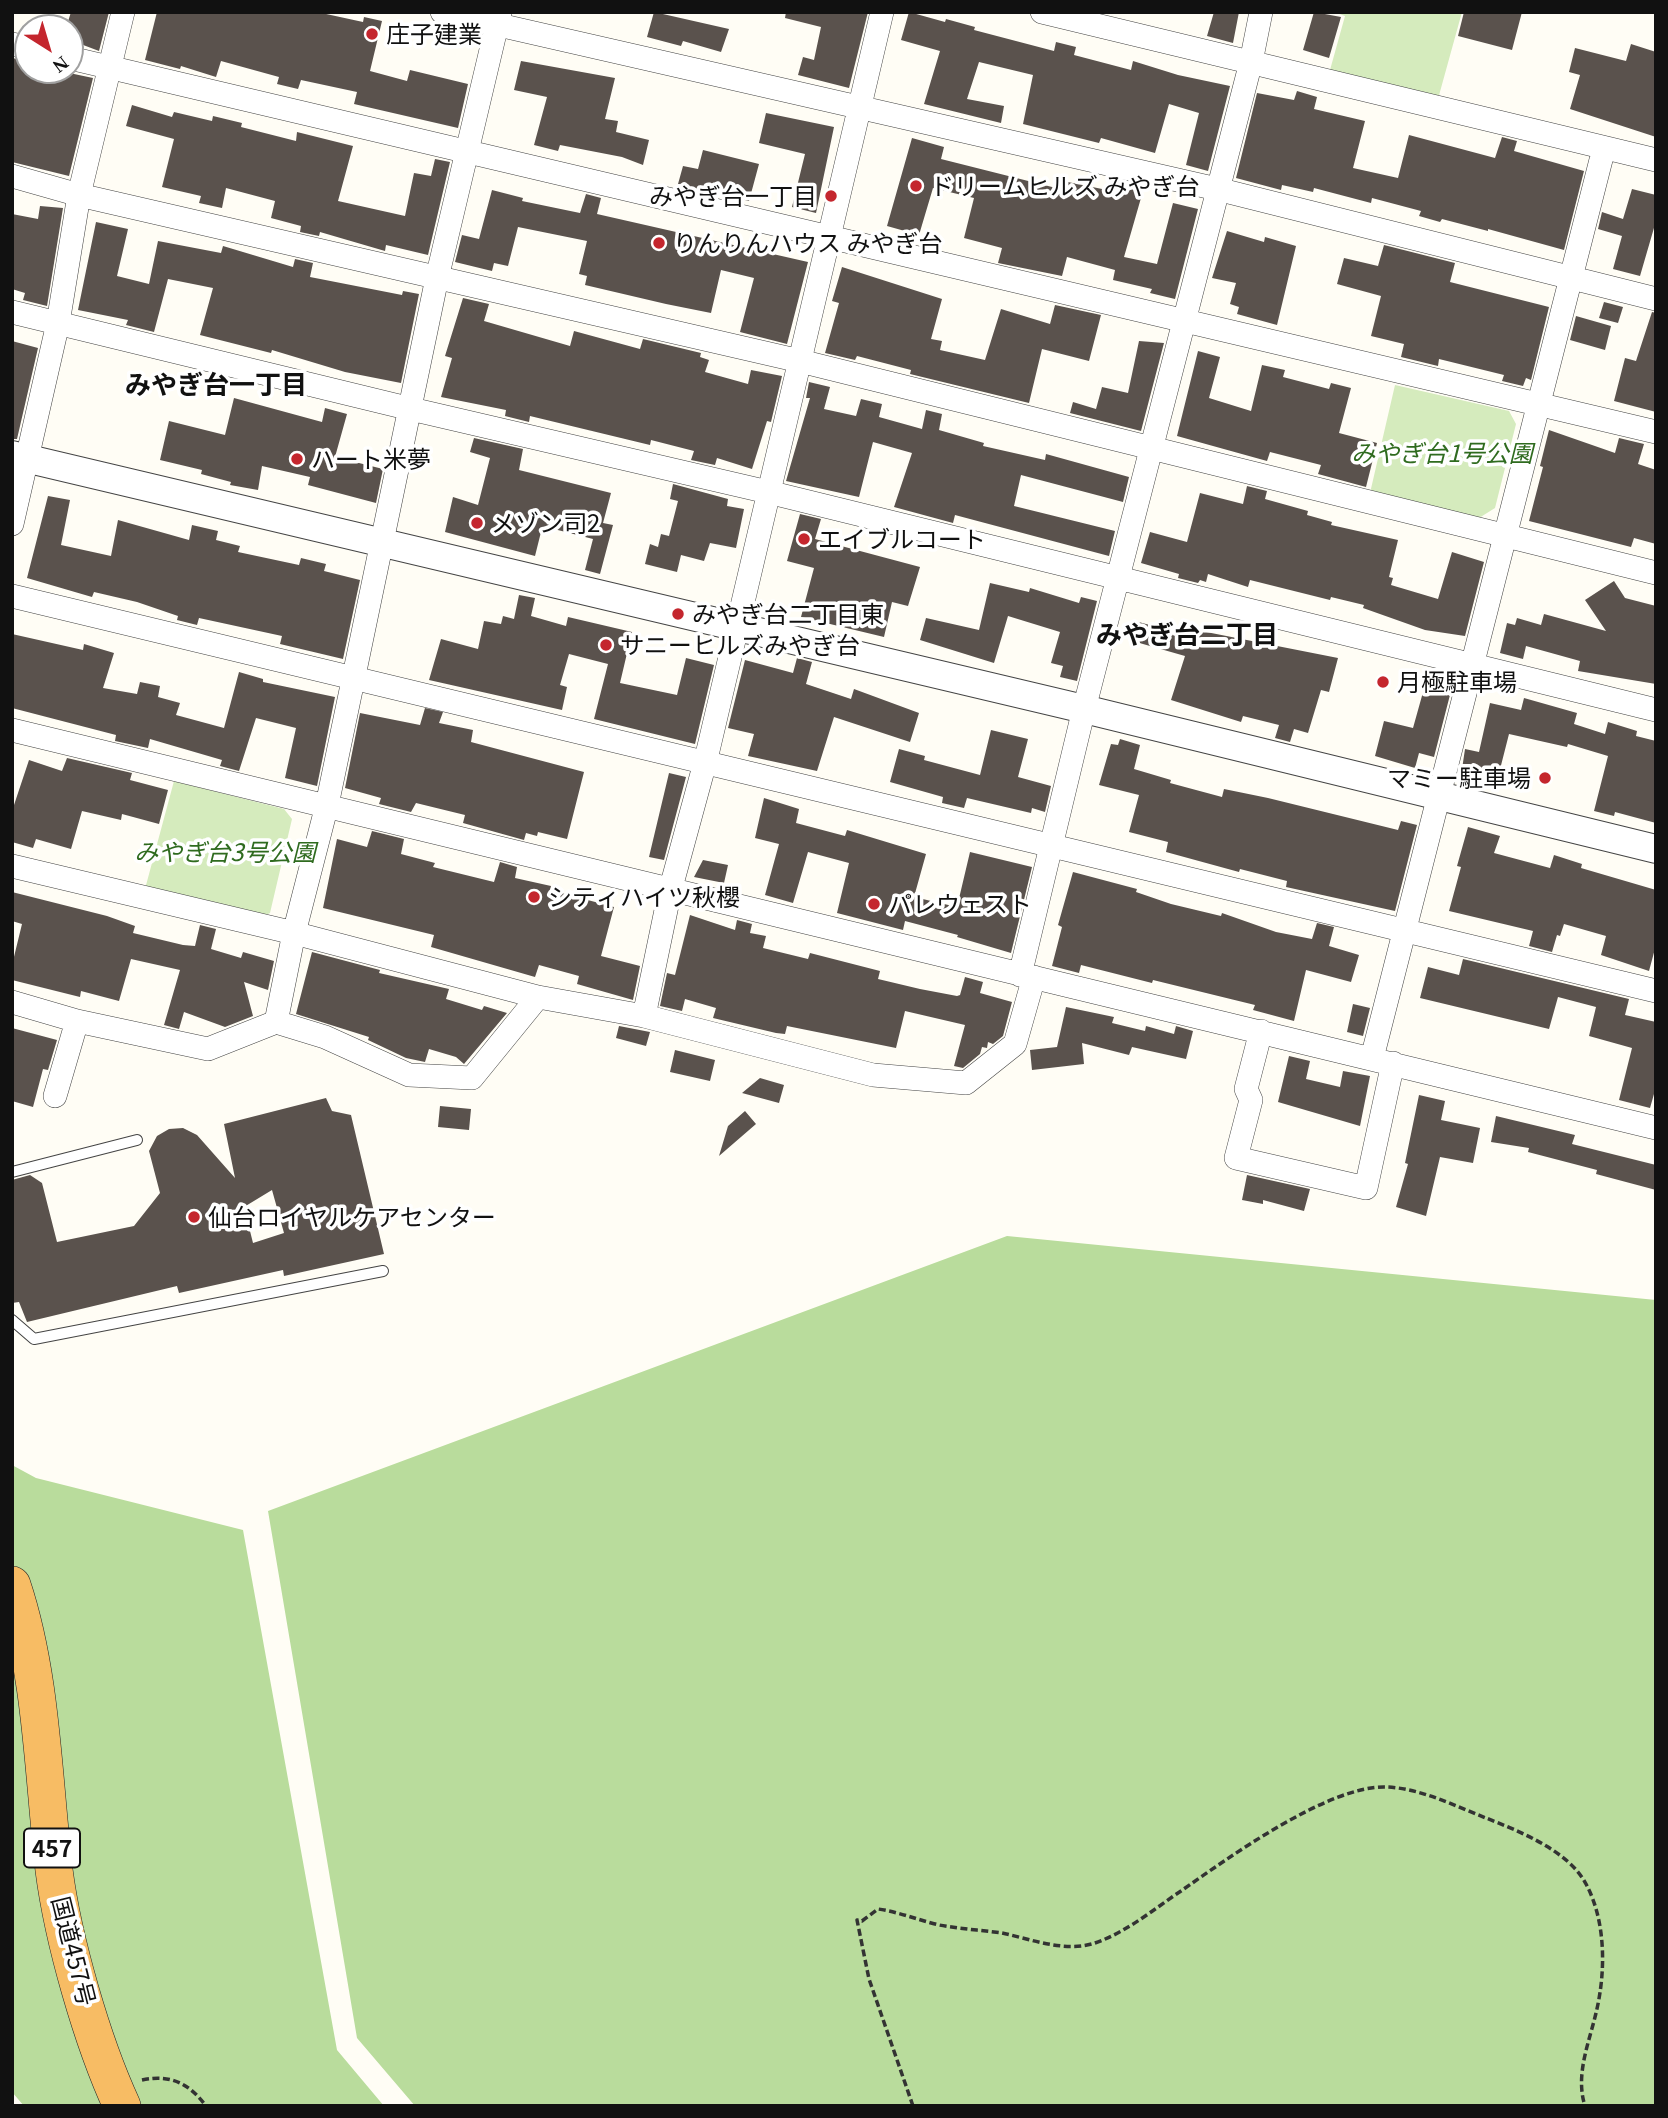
<!DOCTYPE html>
<meta charset="utf-8">
<style>
body{margin:0}
#map{position:relative;width:1668px;height:2118px;overflow:hidden;background:#fffdf5;font-family:Georgia,serif}
canvas{display:block}
.frame{position:absolute;inset:0;border:14px solid #111;pointer-events:none}
.north{position:absolute;left:14px;top:14px;width:70px;height:70px;box-sizing:border-box;background:#fff;border:2px solid #a0a0a0;border-radius:50%;rotate:143deg;font-size:19px;font-weight:700;line-height:28px;text-align:center;color:#111}
.north::after{content:'';display:block;margin:auto;width:24px;height:32px;background:#c4262e;clip-path:polygon(50% 0,100% 100%,50% 72%,0 100%)}
</style>
<div id="map">
<canvas width="1668" height="2118"></canvas>
<div class="frame"></div>
<div class="north">N</div>
</div>
<script>
const g = document.querySelector('canvas').getContext('2d');
g.lineJoin = 'round';
function paint(path, color) { g.fillStyle = color; g.fill(path, 'evenodd'); }
function trace(path, color, width, dash) { g.strokeStyle = color; g.lineWidth = width; g.lineCap = dash ? 'butt' : 'round'; g.setLineDash(dash || []); g.stroke(path); }
function drawText(font, color, halo, rows, align = 'center') {
  g.font = font + ' Georgia,"Noto Sans JP",serif'; g.lineWidth = 7; g.setLineDash([]); g.textBaseline = 'middle'; g.strokeStyle = halo; g.fillStyle = color; for (const [text, x, y, turn = 0] of rows) {
    g.save(); g.translate(x, y); g.rotate((+turn || 0) * Math.PI / 180); g.textAlign = isNaN(turn) ? turn : align; if (halo) g.strokeText(text, 0, 0); g.fillText(text, 0, 0); g.restore();
  }
}
paint(new Path2D(`
 M1334 12H1462L1438 99 1330 70 1345 16Z
 M1395 385 1509 411 1516 424 1495 508 1479 518 1370 493Z
 M174 781 284 809 292 819 270 913 259 918 145 889Z`), '#d5ebbd');
paint(new Path2D(`
 M1007 1236 1656 1300V2106H415L357 2038 268 1511Z
 M12 1465 36 1478 243 1530 337 2050 384 2106H24L12 2092Z`), '#b9dc9c');
paint(new Path2D(`
 M71 12H109L99 51 70 40V28H66Z
 M157 12H317L363 22 364 17 382 21 370 71 407 81 410 70 468 84 458 128 354 104 357 92 301 80 298 89 277 84 279 77 221 61 216 77 181 66 180 69 145 60Z
 M654 12 729 29 721 52 683 41 681 46 647 37Z
 M786 12H868L849 88 798 75 803 57 814 60 821 27 785 18Z
 M909 12 945 22 946 19 975 27 974 30 1054 51 1056 42 1076 47 1074 55 1131 70 1133 61 1178 75 1230 86 1208 171 1186 165 1199 113 1169 104 1155 153 1101 138 1099 143 1023 124 1033 75 979 62 967 99 1004 106 1001 123 924 104 940 51 901 40Z
 M1214 12H1239L1233 43 1207 36Z
 M1314 12 1341 17 1329 58 1303 50Z
 M1464 12H1522L1512 50 1458 36Z
 M1631 44 1656 52V137L1570 109 1580 75 1569 72 1575 48 1626 61Z
 M12 58 28 61V70H55L93 78 69 176 12 162Z
 M521 61 615 78 605 119 618 121 616 132 649 140 643 165 622 157 560 145 558 151 534 145 547 97 514 90Z
 M1297 91 1317 97 1314 109 1365 121 1353 168 1398 178 1409 135 1495 158 1502 137 1517 141 1514 151 1584 171 1564 250 1488 229V231L1442 219 1440 222 1419 216 1421 211 1372 198 1371 203 1314 188 1313 192 1282 185 1281 190 1236 178 1257 93 1294 100Z
 M132 105 172 117 174 112 212 121 213 116 242 123 241 127 296 141 297 132 353 146 338 201 405 216 414 173 431 176 435 159 450 162 428 255 386 245 385 251 320 232 319 236 300 232 301 226 271 218 275 201 226 188 222 208 199 203 201 196 162 187 174 139 126 126Z
 M766 113 834 127 816 213 792 207 805 154 759 143Z
 M912 138 944 147 941 159 1056 188 1058 180 1107 190 1109 182 1143 191 1124 257 1157 264 1173 203 1198 209 1175 299 1150 293 1152 289 1113 280 1115 270 1067 257 1062 276 998 263 1002 248 964 238 974 198 933 188 919 235 887 226Z
 M703 150 759 164 749 201 678 184 683 166 698 169Z
 M1632 189 1656 195V221L1640 276 1613 269 1622 236 1598 229 1602 212 1623 219Z
 M492 190 523 198 522 201 580 213 586 194 601 198 597 214 808 262 787 344 740 332 754 278 721 270 711 313 666 304 585 285 587 276 579 274 587 241 518 227 508 266 494 263 492 271 455 262 462 235 479 239Z
 M40 206 63 208 47 306 23 300 25 293 12 289V214L38 219Z
 M96 222 128 229 117 276 149 284 158 241 221 253 223 246 293 267 295 259 313 263 310 277 402 295 403 291 419 294 401 383 345 372 272 350 271 353 200 335 213 288 168 279 154 332 126 325 128 320 78 310Z
 M1227 231 1264 242 1265 237 1296 246 1277 325 1237 314 1239 307 1230 304 1236 283 1212 278Z
 M1384 245 1455 263 1450 282 1549 307 1531 380 1526 378 1523 386 1502 381 1504 375 1439 359 1438 366 1401 357 1404 344 1371 336 1381 296 1337 284 1344 258 1378 266Z
 M842 267 942 299 931 339 942 341 940 350 985 360 1001 309 1050 324 1055 305 1101 315 1089 361 1042 349 1029 403 910 374 911 370 857 356 855 360 825 353 839 303 832 301Z
 M463 298 489 304 484 321 570 346 574 331 640 349 643 339 701 353 700 357 709 360 705 372 748 384 751 370 782 376 771 422 767 421 752 469 717 458 715 465 691 460 694 451 651 440 650 445 530 416 529 422 505 416 506 410 441 397 452 358 445 356Z
 M1604 302 1623 307 1618 323 1599 318Z
 M1652 312 1656 313V412L1614 401 1625 358 1636 361Z
 M1576 316 1611 326 1605 350 1570 340Z
 M12 341 38 348 17 439H12Z
 M1139 341 1164 343 1141 431 1070 413 1073 402 1096 409 1102 387 1128 393Z
 M1198 351 1220 357 1209 398 1251 411 1262 365 1285 370 1283 377 1329 389 1331 383 1351 388 1339 433 1377 443 1366 487 1318 474 1321 465 1270 452 1267 461 1177 436Z
 M809 382 830 387 824 409 856 416 861 399 882 404 879 417 922 429 926 410 942 414 939 430 984 443 983 446 1045 460 1046 454 1129 477 1123 502 1021 475 1014 506 1115 531 1109 556 955 515 953 523 894 507 912 453 873 442 859 497 786 481 810 398H806Z
 M234 398 322 422 325 408 347 414 335 457 383 469 376 503 308 485 310 477 262 466 258 490 230 485 231 482 201 474 202 470 160 460 169 421 225 435Z
 M1549 430 1615 453 1619 438 1644 444 1638 464 1656 470V544L1634 538 1631 547 1529 521 1543 467 1540 466Z
 M474 438 523 449 519 470 611 493 603 523 613 525 600 574 585 570 593 539 546 527 542 528 535 556 445 532 453 497 478 505 490 458 470 452Z
 M673 484 728 499 727 506 744 509 736 548 710 543 704 561 681 555 677 572 645 564 650 544 658 547 661 534 669 536 678 501 670 499Z
 M1247 486 1267 491 1265 499 1308 511 1307 515 1332 522 1331 525 1398 540 1389 577 1393 578 1391 585 1438 599 1452 552 1484 562 1465 636 1425 630 1363 608 1364 605 1331 597 1330 600 1250 580 1248 587 1208 574 1206 582 1200 580 1198 583 1178 578 1179 574 1141 563 1150 532 1187 542 1200 493 1243 504Z
 M48 496 70 500 61 545 111 556 118 520 189 540 192 525 218 531 216 540 240 546 238 552 299 565 301 558 326 564 324 571 360 580 343 659 280 644 282 636 199 618 197 625 177 620 178 616 137 602 94 592 92 597 27 578Z
 M800 514 821 519 815 539 920 567 908 606 892 602 884 637 801 617 814 568 787 561Z
 M1614 581 1625 598 1656 606V684L1578 671 1580 661 1526 646 1523 659 1500 653 1507 623 1515 625 1517 618 1541 625 1544 614 1606 631 1585 600Z
 M990 583 1029 592 1030 588 1079 603 1081 597 1097 601 1077 681 1060 677 1063 666 1051 663 1060 632 1008 616 994 663 920 640 926 618 979 630Z
 M519 595 535 598 531 616 566 626 568 617 632 632 620 683 677 695 686 658 714 665 695 744 594 719 608 664 569 654 560 685 567 687 562 710 429 680 441 639 478 649 484 621 501 624 503 616 514 619Z
 M1135 621 1190 636 1191 629 1338 658 1329 692 1321 690 1308 733 1294 729 1290 742 1275 738 1279 725 1243 716 1241 722 1171 700 1185 656 1129 640Z
 M12 634 83 650 84 644 114 653 103 688 137 694 140 682 160 686 158 697 180 703 176 715 224 728 239 672 263 679V682L335 697 317 786 285 778 296 728 256 718 239 771 220 766 222 760 150 739 148 748 115 741 116 735 12 708Z
 M797 658 812 662 806 684 851 699 854 689 919 713 910 742 834 717 817 771 748 756 754 734 728 728 745 660 793 673Z
 M1425 685 1451 691 1434 757 1419 753 1415 768 1375 756 1384 721 1413 728Z
 M1524 698 1577 713 1574 724 1605 734 1608 722 1637 731 1636 736 1656 741V823L1615 812 1614 816 1594 811 1608 756 1568 744 1567 747 1509 734 1496 785 1461 776 1465 749 1479 752 1490 703 1521 710Z
 M425 708 443 712 439 723 473 730 471 742 584 772 567 839 538 832 537 836 526 833 524 840 463 823 465 815 416 803 411 812 379 804 381 798 345 788 360 713 420 725Z
 M991 730 1028 739 1018 777 1051 786 1045 812 1032 808 1031 813 967 798 964 808 942 803 943 797 890 782 899 749 925 756 924 760 980 775Z
 M1120 739 1140 745 1134 769 1171 780 1170 783 1222 797 1224 789 1268 798 1398 830 1401 821 1417 825 1395 911 1286 887 1287 881 1240 869 1239 872 1166 852 1168 842 1129 832 1139 795 1099 785 1111 744 1118 745Z
 M67 758 132 773 130 780 168 790 159 824 122 814 121 820 82 811 71 849 36 839 33 848 12 842V811L29 760 62 771Z
 M669 773 686 777 664 860 649 857Z
 M764 798 799 809 796 823 845 836 847 830 926 854 914 897 957 907 970 852 1032 867 1011 953 957 937 958 935 905 921 903 930 837 913 849 863 808 852 793 903 765 895 779 844 755 838Z
 M1468 827 1500 836 1494 853 1550 868 1554 855 1582 864 1581 868 1656 890V945L1649 971 1601 955 1606 936 1564 924 1560 936 1557 935 1552 952 1529 946 1533 931 1449 911 1461 867 1457 866Z
 M372 831 404 839 401 854 435 863 433 867 494 882 500 862 517 867 515 878 551 886 550 890 614 907 601 956 640 966 633 1000 577 984 579 976 539 965 535 977 431 947 434 935 323 908 337 839 367 847Z
 M703 860 728 865 724 883 694 877Z
 M1073 872 1137 889 1136 892 1171 904 1221 916 1222 913 1276 932 1312 939 1317 923 1334 927 1329 946 1359 955 1351 982 1306 970 1294 1021 1253 1010 1255 1005 1153 980 1152 983 1081 965 1079 973 1052 966 1062 927 1058 925Z
 M12 892 107 916 135 926 133 933 183 945 195 946 200 925 216 929 211 949 241 958 243 952 274 961 268 990 244 982 253 1016 225 1027 184 1012 179 1029 164 1025 180 970 131 959 119 1001 81 991 80 997 12 980V965L22 924 12 921Z
 M690 915 735 930 737 920 752 924 750 933 766 936 763 948 808 959 810 953 880 971 878 979 920 989 957 996 960 995 965 977 983 982 980 993 1012 1002 1003 1036 993 1044 988 1042 987 1048 982 1047 980 1054 963 1068 954 1066 965 1025 905 1011 896 1048 787 1026 785 1034 776 1033 713 1018 716 1008 685 999 682 1011 660 1006 667 973 675 975Z
 M312 952 380 970 379 973 449 989 446 999 482 1010 484 1006 507 1013 464 1064 456 1057 429 1049 425 1062 406 1058 368 1040 369 1037 296 1014Z
 M1463 959 1629 999 1625 1015 1656 1022V1087L1650 1108 1619 1100 1632 1048 1589 1036 1596 1007 1558 997 1549 1029 1420 998 1428 967 1459 975Z
 M1353 1004 1370 1008 1363 1036 1347 1032Z
 M1066 1007 1114 1017 1112 1023 1145 1031 1146 1026 1174 1034 1176 1026 1193 1031 1186 1059 1132 1047 1129 1055 1082 1043 1084 1064 1032 1070 1030 1050 1057 1047Z
 M619 1026 650 1032 646 1046 616 1038Z
 M12 1028 57 1040 48 1070 43 1069 33 1107 12 1101Z
 M675 1050 715 1060 710 1081 670 1072Z
 M1289 1056 1310 1061 1306 1079 1340 1087 1343 1071 1370 1076 1360 1126 1278 1102Z
 M760 1078 784 1085 779 1103 742 1093Z
 M1419 1095 1445 1101 1441 1120 1480 1128 1473 1163 1440 1157 1426 1216 1396 1207 1408 1164 1405 1163Z
 M326 1098 332 1111 351 1115 384 1254 284 1276 283 1270 179 1293 177 1286 27 1322 19 1302 12 1303V1180L30 1175 42 1183 57 1242 134 1226 160 1193 149 1151 157 1136 169 1129 183 1128 197 1135 235 1178 224 1124ZM272 1190 284 1233 253 1243 244 1207Z
 M440 1106 471 1109 469 1130 438 1127Z
 M745 1111 756 1124 719 1156 728 1126Z
 M1496 1116 1575 1135 1572 1144 1656 1165V1190L1596 1174 1597 1170 1528 1152 1529 1148 1491 1142Z
 M1247 1175 1310 1189 1304 1211 1263 1200V1204L1242 1200Z`), '#5a524d');
const service = new Path2D(`
 M12 1172 137 1140
 M12 1320 34 1339 383 1271`);
const minor = new Path2D(`
 M442 12 1217 189 1656 299
 M1042 12 1656 160
 M12 44 28 47
 M70 58 1656 432
 M12 176 79 195 800 361 1656 573
 M12 312 411 409 768 492 1656 710
 M12 524 58 323 79 195 123 12
 M12 596C561 723 1108 859 1656 991
 M12 730 1656 1128
 M12 866 294 933 327 805 437 278 500 12
 M1020 975 1084 709 1251 62 1261 12
 M12 1002 77 1021 208 1049 276 1022 294 933 538 997 644 1016 670 891 706 759 882 12
 M644 1016 873 1075 966 1083 1015 1044 1034 977
 M276 1022 325 1037 409 1075 472 1078 538 997
 M1261 1031 1246 1089 1251 1100 1236 1158 1366 1188 1393 1063
 M1372 1058 1604 148
 M55 1096 77 1021`);
const tertiary = new Path2D(`
 M12 455 1084 709 1656 849`);
const trunk = new Path2D(`
 M12 1585C42 1675 43 1775 54 1870 63 1940 92 2041 122 2106`);
trace(service, '#444', 12);
trace(minor, '#444', 24);
trace(tertiary, '#444', 30);
trace(trunk, '#222', 38);
trace(new Path2D(`
 M142 2080C170 2074 189 2083 206 2106
 M913 2106 869 1979 857 1920 862 1921 878 1909C899 1912 918 1920 939 1925 960 1929 981 1930 1002 1933 1031 1939 1065 1953 1095 1943 1127 1932 1154 1909 1181 1891 1228 1858 1329 1785 1386 1787 1420 1788 1455 1806 1486 1818 1519 1831 1569 1851 1586 1884 1606 1921 1606 1972 1596 2013 1589 2043 1575 2075 1585 2106`), '#333', 3.5, [7, 3.5]);
trace(service, '#fff', 10);
trace(minor, '#fff', 23);
trace(tertiary, '#fff', 28);
trace(trunk, '#f7bc64', 37);
for (const [x, y, r, color] of [
 [372,34,7,"#c4262e"],
 [916,186,7,"#c4262e"],
 [831,196,7,"#c4262e"],
 [659,243,7,"#c4262e"],
 [297,459,7,"#c4262e"],
 [477,523,7,"#c4262e"],
 [804,539,7,"#c4262e"],
 [678,614,7,"#c4262e"],
 [606,645,7,"#c4262e"],
 [1383,682,7,"#c4262e"],
 [1545,778,7,"#c4262e"],
 [534,897,7,"#c4262e"],
 [874,904,7,"#c4262e"],
 [194,1217,7,"#c4262e"]
]) { const dot = new Path2D(); dot.arc(x, y, r, 0, 2 * Math.PI); g.fillStyle = color; g.fill(dot); trace(dot, '#fff', 2.5); }
for (const [x, y, w] of [
 [52,1848,56]
]) { const box = new Path2D(); box.roundRect(x - w / 2, y - 19.5, w, 39, 5); g.fillStyle = '#fff'; g.fill(box); trace(box, '#111', 2); }
drawText('bold 23px', '#111', null, [
 ["457",52,1848]
]);
drawText('24px', '#111', '#fff', [
 ["庄子建業",386,34],
 ["ドリームヒルズ みやぎ台",930,186],
 ["みやぎ台一丁目",817,196,"right"],
 ["りんりんハウス みやぎ台",673,243],
 ["ハート米夢",311,459],
 ["メゾン司2",491,523],
 ["エイブルコート",818,539],
 ["みやぎ台二丁目東",692,614],
 ["サニーヒルズみやぎ台",620,645],
 ["月極駐車場",1397,682],
 ["マミー駐車場",1531,778,"right"],
 ["シティハイツ秋櫻",548,897],
 ["パレウェスト",888,904],
 ["仙台ロイヤルケアセンター",208,1217]
], 'left');
drawText('italic 24px', '#2f6b1f', '#fff', [
 ["みやぎ台1号公園",1442,453],
 ["みやぎ台3号公園",225,852]
]);
drawText('24px', '#111', '#fff', [
 ["国道457号",74,1951,76]
]);
drawText('bold 26px', '#111', '#fff', [
 ["みやぎ台一丁目",216,384],
 ["みやぎ台二丁目",1187,634]
]);
</script>
